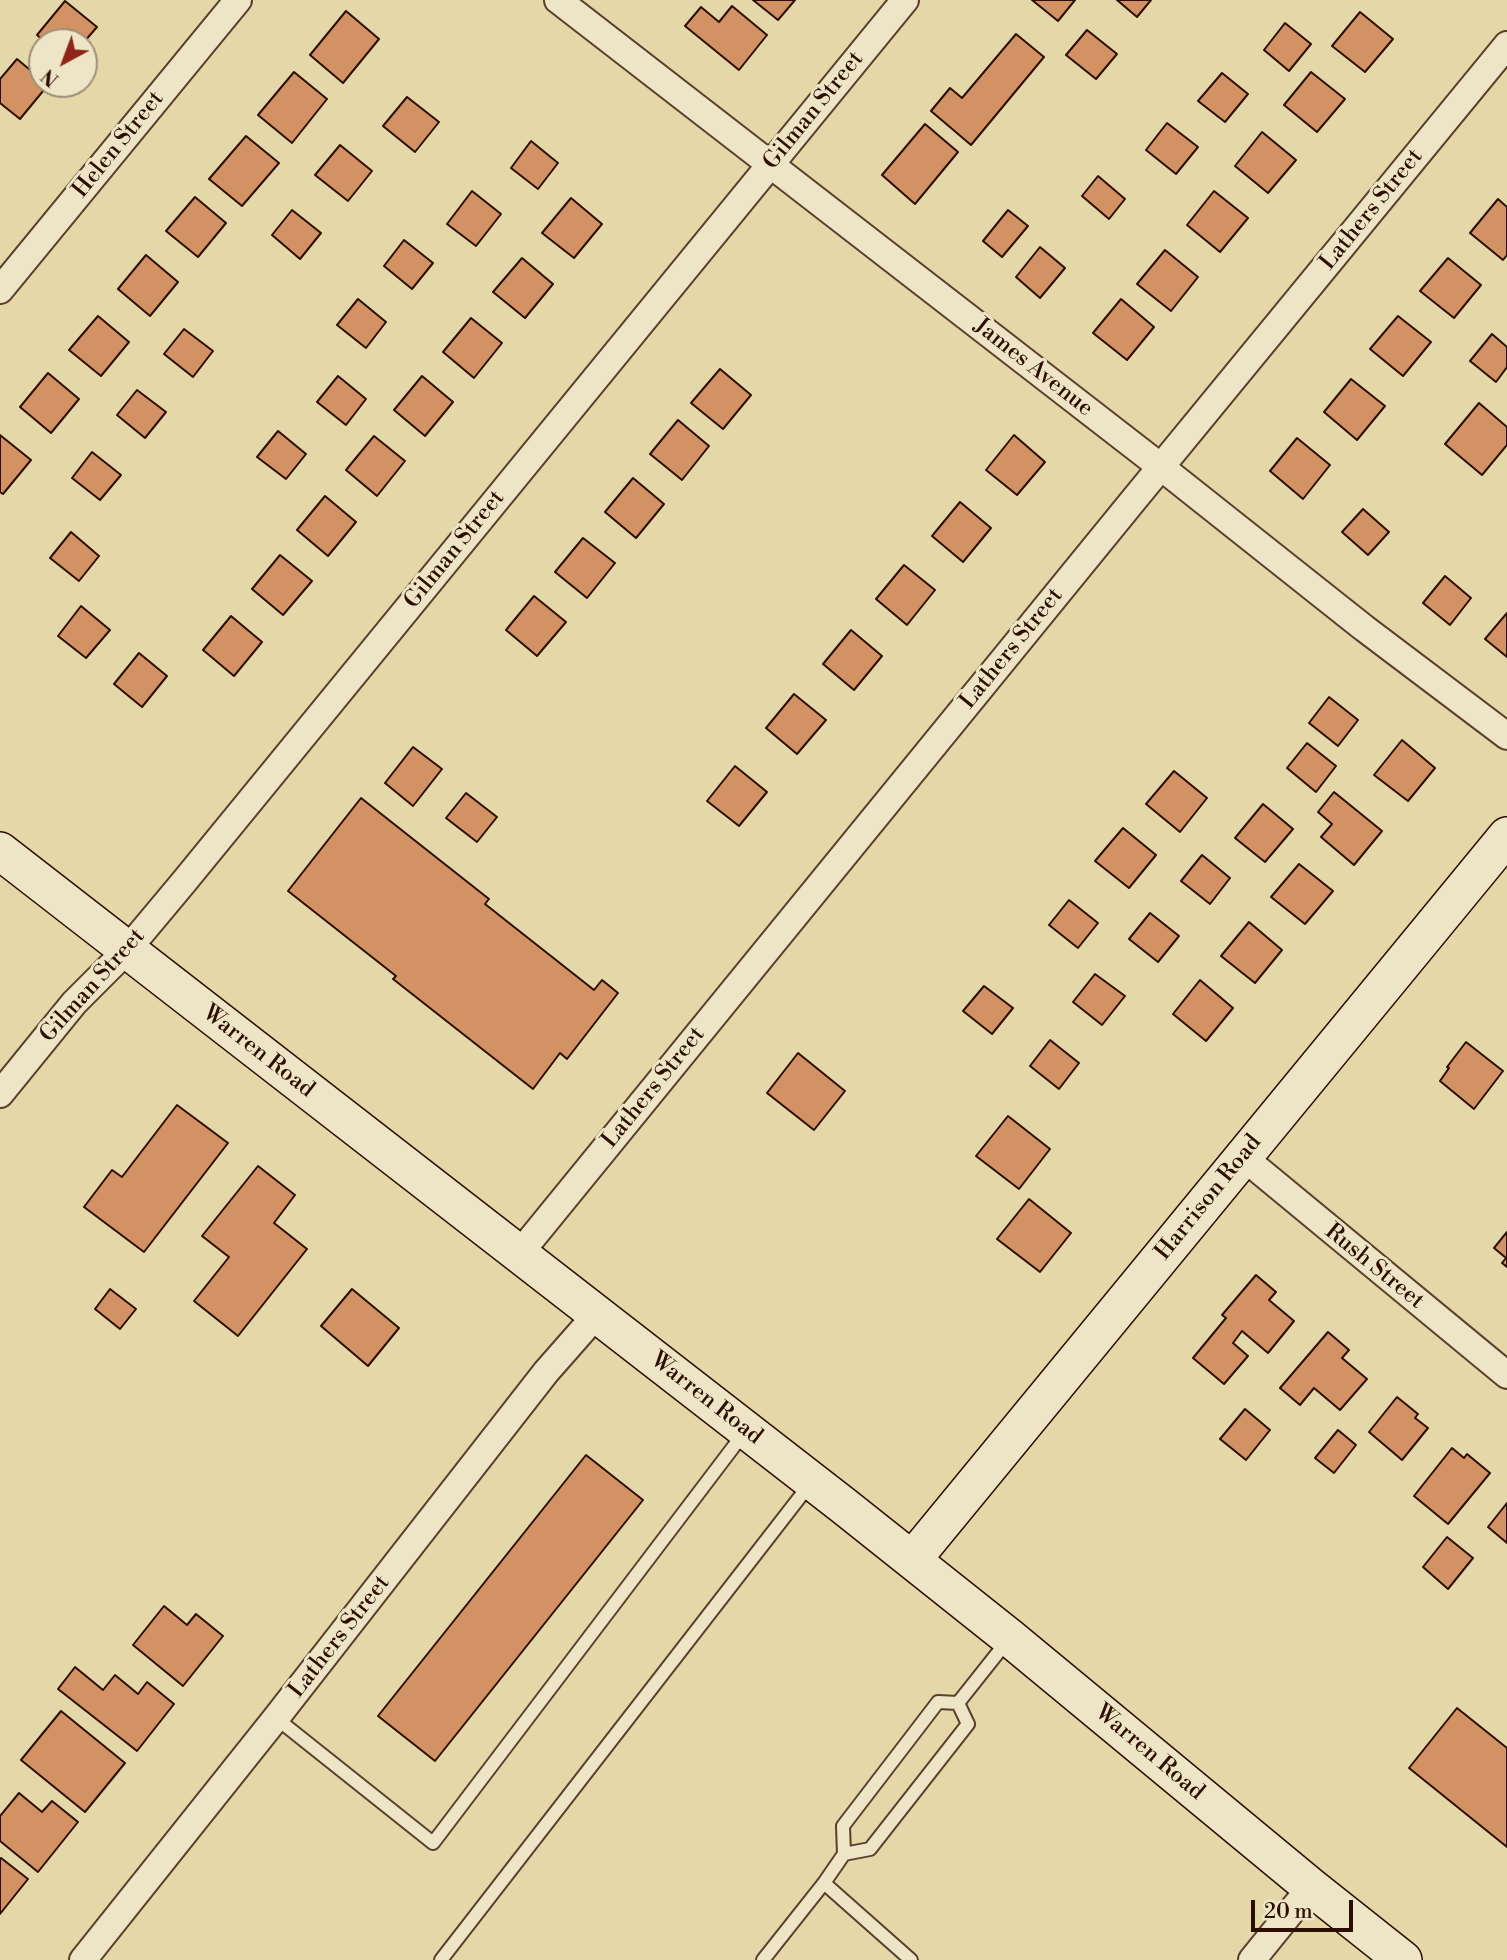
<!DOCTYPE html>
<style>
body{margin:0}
#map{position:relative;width:1507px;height:1960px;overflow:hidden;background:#e4d7a8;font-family:"Libre Bodoni",serif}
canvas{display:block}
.north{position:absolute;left:28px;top:28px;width:70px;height:70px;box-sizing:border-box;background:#ede5c6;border:2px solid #a08f78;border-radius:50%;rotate:221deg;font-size:19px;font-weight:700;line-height:28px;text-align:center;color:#2c0e03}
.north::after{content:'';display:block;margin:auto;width:24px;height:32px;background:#8f2418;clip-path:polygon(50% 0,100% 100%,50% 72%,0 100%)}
.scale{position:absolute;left:1251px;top:1900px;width:102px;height:32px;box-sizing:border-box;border:4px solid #2c0e03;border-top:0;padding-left:9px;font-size:21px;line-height:24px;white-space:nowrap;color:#2c0e03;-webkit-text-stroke:5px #ede5c6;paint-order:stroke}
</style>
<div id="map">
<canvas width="1507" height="1960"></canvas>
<div class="north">N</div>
<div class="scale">20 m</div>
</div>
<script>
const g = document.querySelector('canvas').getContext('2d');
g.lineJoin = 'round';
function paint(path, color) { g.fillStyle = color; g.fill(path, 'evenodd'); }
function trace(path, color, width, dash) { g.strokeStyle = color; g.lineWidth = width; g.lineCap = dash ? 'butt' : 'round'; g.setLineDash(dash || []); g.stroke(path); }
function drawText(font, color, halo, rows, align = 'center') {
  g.font = font + ' "Libre Bodoni",serif'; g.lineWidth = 6; g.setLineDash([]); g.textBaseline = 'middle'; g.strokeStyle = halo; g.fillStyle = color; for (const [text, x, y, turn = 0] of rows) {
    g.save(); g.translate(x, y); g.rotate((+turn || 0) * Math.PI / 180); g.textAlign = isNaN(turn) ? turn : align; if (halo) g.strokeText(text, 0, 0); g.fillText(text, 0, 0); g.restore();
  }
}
const building = new Path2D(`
 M753 0H795L778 20Z
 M1032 0H1075L1058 21Z
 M1117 0H1151L1137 17Z
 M65 1 97 27 84 42H45L37 35Z
 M732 6 767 35 739 70 685 26 701 7 719 22Z
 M346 11 379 39 343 83 310 55Z
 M1360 12 1393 39 1365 72 1332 46Z
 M1285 23 1311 44 1289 71 1264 50Z
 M1087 30 1117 54 1096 79 1066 55Z
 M1016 34 1044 57 971 145 931 111 950 88 962 98Z
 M17 59 42 80V84L48 85 20 119 0 103V79Z
 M294 72 327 99 292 143 258 115Z
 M1311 72 1345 99 1317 132 1284 105Z
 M1222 73 1248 94 1225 122 1198 101Z
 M407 97 439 122 415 152 383 126Z
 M1167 123 1198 147 1176 174 1146 150Z
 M925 124 958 152 915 204 882 175Z
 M1262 132 1296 160 1268 193 1235 166Z
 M246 136 279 163 242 206 209 179Z
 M531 141 558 163 538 189 511 168Z
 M340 145 372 171 348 201 315 175Z
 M1098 176 1125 199 1109 219 1082 196Z
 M472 191 501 214 476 246 447 224Z
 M1214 191 1248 218 1220 252 1187 225Z
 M195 197 226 223 198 257 166 231Z
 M571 198 602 224 574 258 542 233Z
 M1498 199 1507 207V255L1503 260 1470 233Z
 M292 210 321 233 300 259 272 235Z
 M1008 210 1028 226 1002 257 983 241Z
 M404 240 433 263 412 289 384 266Z
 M1040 247 1065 268 1040 298 1016 277Z
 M1165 250 1198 277 1171 311 1137 284Z
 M146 255 178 282 150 316 118 289Z
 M522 258 553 284 525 318 493 292Z
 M1448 258 1481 285 1454 318 1420 291Z
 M358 299 386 322 366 348 337 325Z
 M1121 299 1154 327 1127 360 1093 333Z
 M98 316 129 342 101 376 69 350Z
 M1398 316 1431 342 1403 376 1370 349Z
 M471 318 502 343 474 378 443 352Z
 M184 329 213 351 193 377 164 354Z
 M1492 334 1507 347V367L1496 382 1470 361Z
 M720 369 751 395 723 429 691 403Z
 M48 373 79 399 51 433 20 407Z
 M338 376 366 399 346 425 317 402Z
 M422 376 453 402 425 436 394 410Z
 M1351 379 1385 406 1357 440 1324 412Z
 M137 390 166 412 145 438 117 415Z
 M1479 403 1507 427V445L1482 475 1445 444Z
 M678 420 709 446 682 480 650 454Z
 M278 431 306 454 286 479 257 457Z
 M0 435 31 460 3 494 0 492Z
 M1014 435 1045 462 1017 495 986 470Z
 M374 436 405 461 377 496 346 470Z
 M1297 438 1330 465 1303 499 1270 471Z
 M92 452 121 475 100 500 72 478Z
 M633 478 664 504 636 538 605 512Z
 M325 496 356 522 328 556 297 530Z
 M960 502 991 528 963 562 932 536Z
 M1363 509 1389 532 1368 555 1342 532Z
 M71 532 99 556 79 581 50 558Z
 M583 538 615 563 587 598 555 572Z
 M280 555 312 581 283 615 252 589Z
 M904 565 935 590 907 625 876 599Z
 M1445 576 1471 598 1450 625 1423 603Z
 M534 596 566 622 537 656 506 630Z
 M81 606 110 630 86 658 58 636Z
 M1507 613V657L1485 639Z
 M231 616 262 642 234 676 203 650Z
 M851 630 882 656 854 690 823 664Z
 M139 653 167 676 142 707 114 684Z
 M794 694 826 720 797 754 766 728Z
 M1329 697 1358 720 1338 746 1309 723Z
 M1402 740 1435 768 1408 801 1374 775Z
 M1307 743 1336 766 1316 792 1287 768Z
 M413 747 442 769 413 806 385 783Z
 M735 766 767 792 739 826 707 801Z
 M1174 771 1207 798 1180 832 1146 804Z
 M1334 792 1382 831 1354 865 1321 837 1332 824 1318 812Z
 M466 793 497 817 477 842 446 818Z
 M361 798 489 899 485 904 594 990 602 980 618 993 567 1059 560 1053 533 1089 393 979 396 976 288 891Z
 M1263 804 1293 829 1265 862 1235 838Z
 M1123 828 1156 855 1129 888 1095 861Z
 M1202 855 1230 878 1210 904 1181 881Z
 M1299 864 1333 891 1305 924 1271 897Z
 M1069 900 1098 923 1078 948 1049 925Z
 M1150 913 1179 936 1158 962 1129 939Z
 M1249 922 1282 950 1255 983 1221 956Z
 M1095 974 1125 996 1102 1025 1073 1002Z
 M1200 980 1233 1008 1206 1041 1173 1014Z
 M984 986 1013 1008 992 1034 963 1011Z
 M1050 1040 1079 1063 1059 1089 1030 1066Z
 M1466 1042 1503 1071 1474 1109 1440 1081 1449 1068 1447 1067Z
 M798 1053 845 1091 814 1130 767 1093Z
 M177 1105 228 1143 144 1252 84 1207 112 1170 122 1177Z
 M1008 1116 1050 1149 1019 1189 976 1156Z
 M258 1166 295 1195 274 1223 307 1249 238 1336 194 1301 229 1257 202 1236Z
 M1029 1199 1071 1233 1040 1272 997 1239Z
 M1507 1232V1267L1502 1263 1506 1258 1494 1248Z
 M1256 1275 1276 1292 1269 1300 1294 1321 1268 1353 1242 1331 1233 1343 1248 1356 1224 1384 1193 1358 1226 1318 1222 1315Z
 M110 1289 136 1309 120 1329 95 1309Z
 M352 1289 399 1328 368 1366 321 1326Z
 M1328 1332 1349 1350 1342 1358 1367 1379 1340 1410 1314 1388 1300 1405 1280 1388Z
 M1397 1397 1418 1414 1415 1418 1428 1428 1402 1460 1369 1432Z
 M1245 1409 1270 1430 1246 1460 1220 1439Z
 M1338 1430 1356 1445 1334 1473 1315 1458Z
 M1452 1448 1464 1458 1467 1454 1490 1473 1448 1524 1414 1496Z
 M586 1455 643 1500 435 1761 378 1716Z
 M1507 1503V1543L1488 1527Z
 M1447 1537 1473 1558 1448 1589 1423 1567Z
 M164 1606 187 1625 196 1614 223 1636 183 1686 133 1645Z
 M75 1667 103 1690 115 1675 138 1694 147 1682 174 1704 137 1751 58 1689Z
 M1457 1708 1507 1748V1847L1409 1768Z
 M61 1711 125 1763 85 1812 21 1760Z
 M19 1793 42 1812 52 1801 78 1822 38 1872 0 1841V1816Z
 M1 1858 28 1879 0 1914V1859Z`);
paint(building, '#d39263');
trace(building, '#2c0e03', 2);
const lane = new Path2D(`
 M958 1703 1008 1640
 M276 1718 433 1843 744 1433
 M844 1854 870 1849 968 1724 958 1703
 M824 1883 911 1960
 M441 1960 810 1484
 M763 1960 824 1883 844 1854 843 1826 938 1702 958 1703`);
const street = new Path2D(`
 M558 0 1161 467 1364 628 1507 736
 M0 290 238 0
 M0 1094 74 1003 127 950 183 883 905 0
 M1243 1157 1507 1375
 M519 1254 1132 502 1507 45
 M83 1960 276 1718 546 1372 597 1314
 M1252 1960 1311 1887`);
const secondary = new Path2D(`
 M0 851 844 1506 1010 1638 1311 1887 1403 1960
 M912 1560 1507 836`);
trace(lane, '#5a402c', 16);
trace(street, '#5a402c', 30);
trace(secondary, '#2c0e03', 40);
trace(lane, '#ede5c6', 12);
trace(street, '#ede5c6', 26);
trace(secondary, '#ede5c6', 37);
drawText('23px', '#2c0e03', '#ede5c6', [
 ["Gilman Street",814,111,-51],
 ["Helen Street",119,145,-51],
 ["Lathers Street",1372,210,-51],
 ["James Avenue",1033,368,38],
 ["Gilman Street",455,550,-51],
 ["Lathers Street",1012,649,-51],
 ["Gilman Street",93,986,-48],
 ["Warren Road",258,1052,38],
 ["Lathers Street",654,1088,-51],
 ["Harrison Road",1209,1198,-51],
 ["Rush Street",1374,1267,39],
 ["Warren Road",706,1399,38],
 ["Lathers Street",340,1637,-52],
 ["Warren Road",1149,1753,40]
]);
</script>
